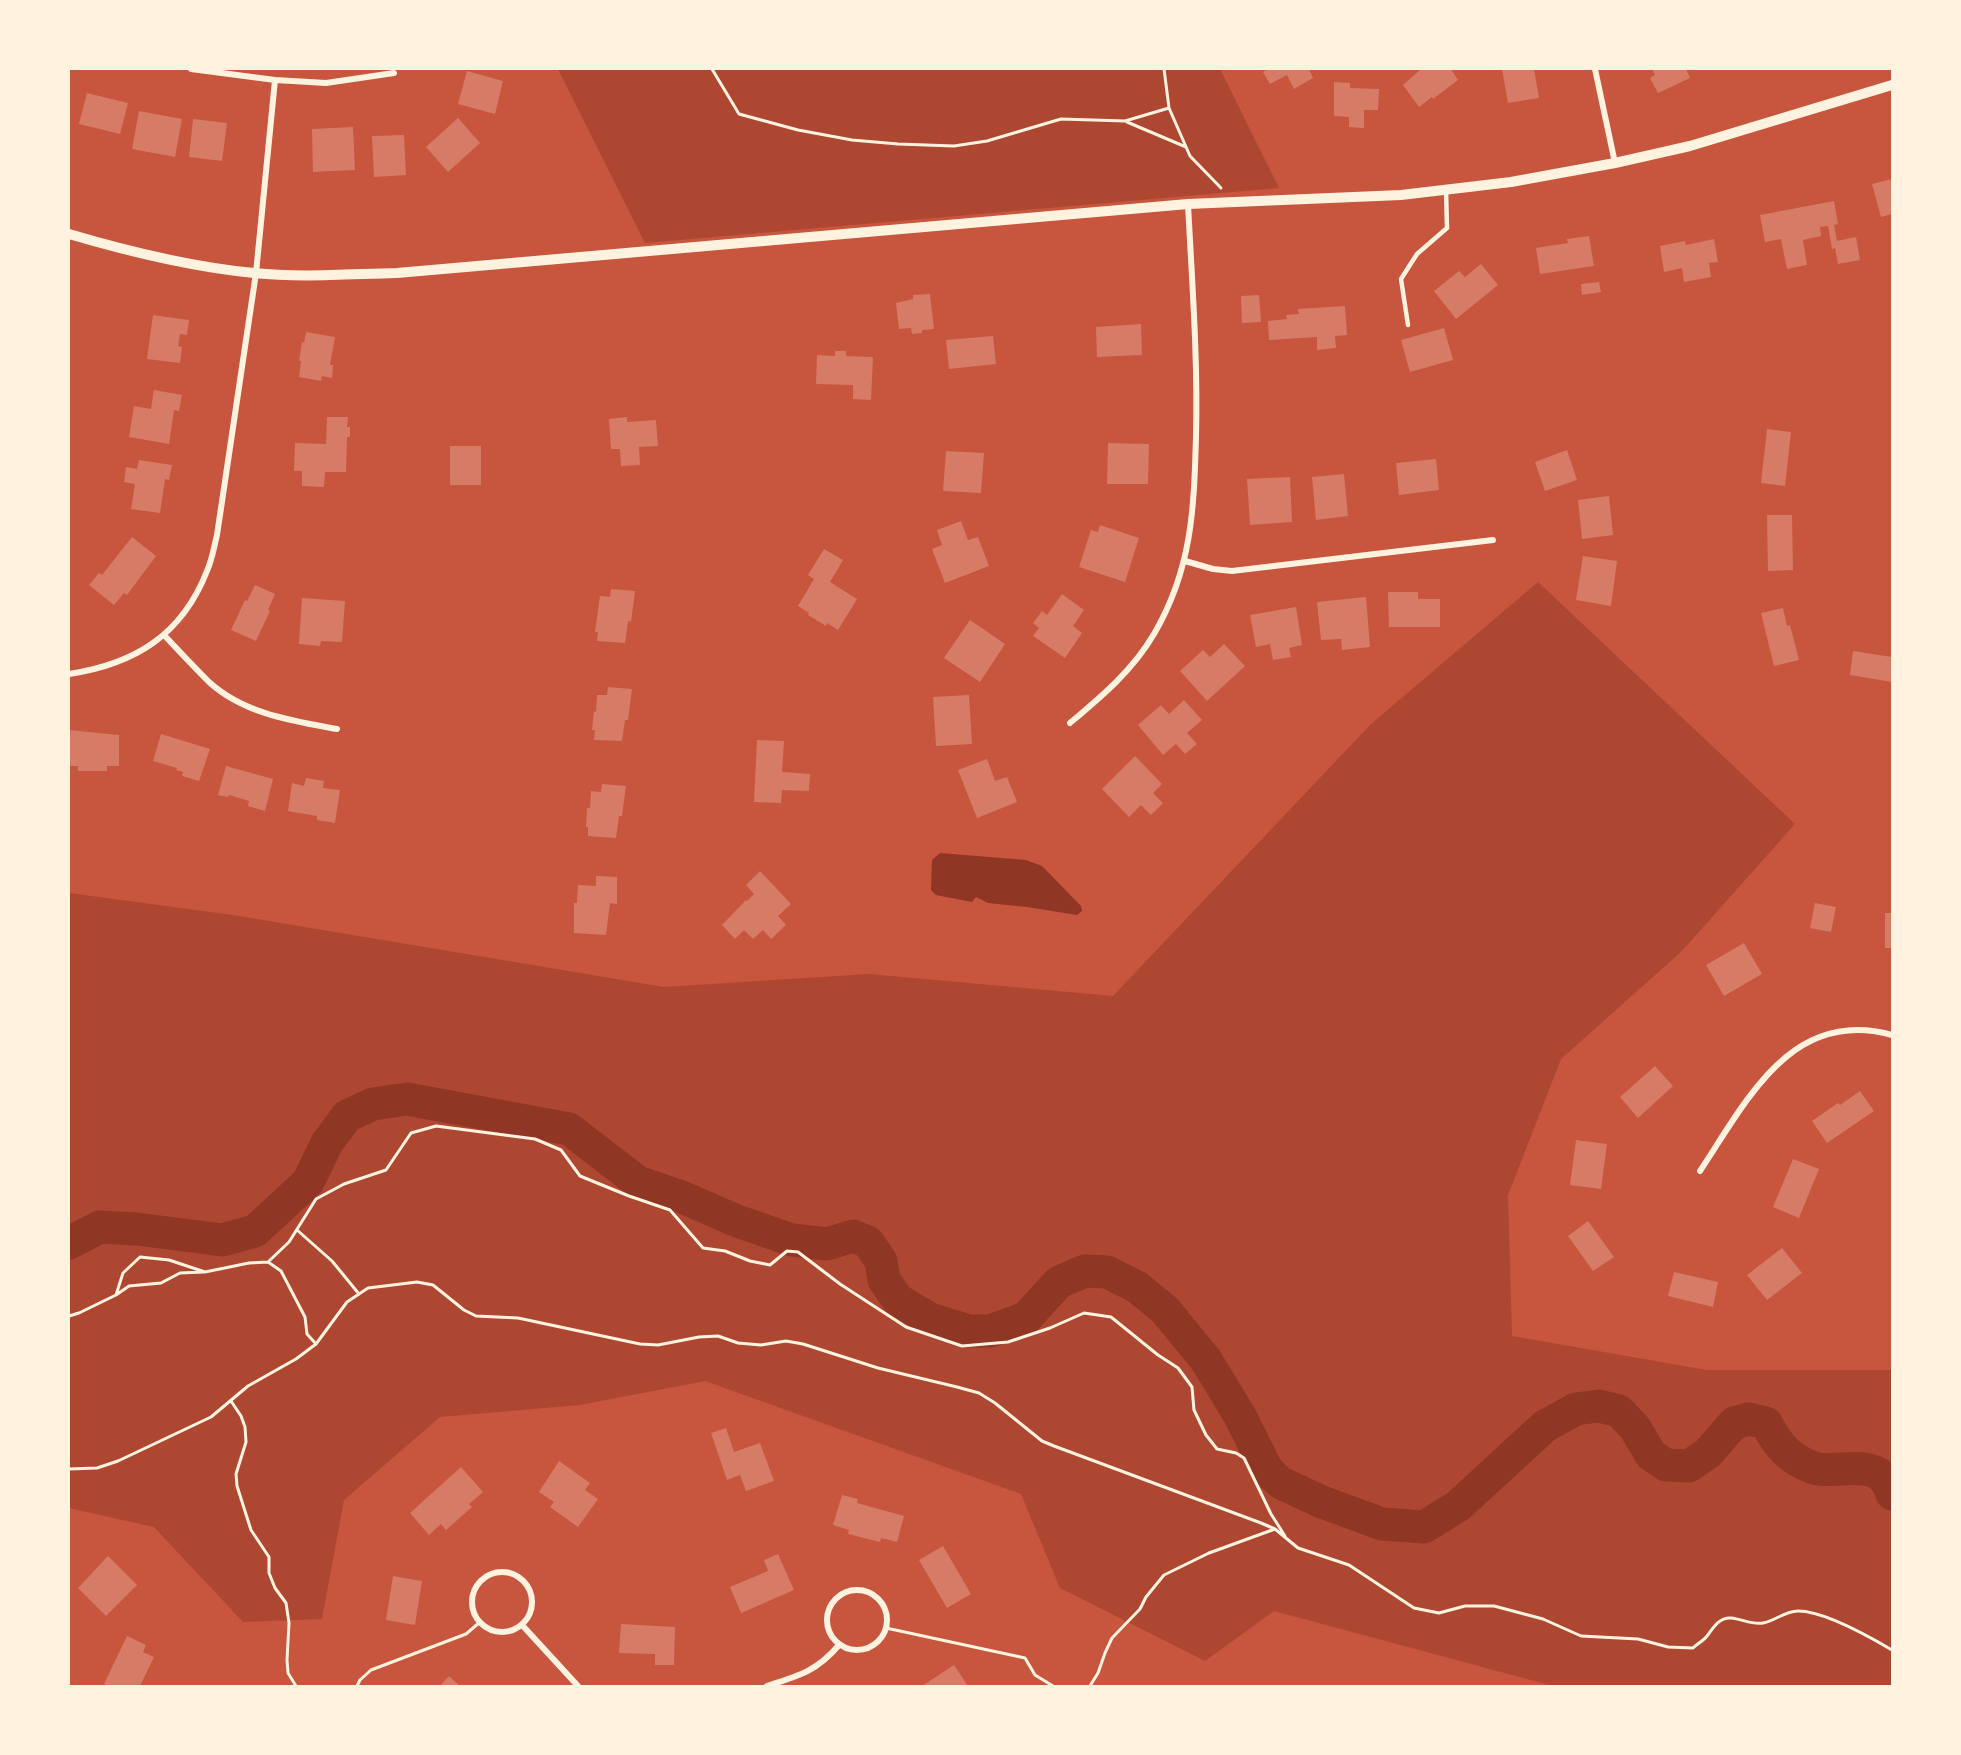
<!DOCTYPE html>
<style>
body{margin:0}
#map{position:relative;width:1961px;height:1755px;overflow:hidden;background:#c8553d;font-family:"PT Sans Narrow",sans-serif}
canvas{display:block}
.frame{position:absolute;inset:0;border:70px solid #fff3e0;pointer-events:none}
</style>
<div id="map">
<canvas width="1961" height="1755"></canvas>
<div class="frame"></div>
</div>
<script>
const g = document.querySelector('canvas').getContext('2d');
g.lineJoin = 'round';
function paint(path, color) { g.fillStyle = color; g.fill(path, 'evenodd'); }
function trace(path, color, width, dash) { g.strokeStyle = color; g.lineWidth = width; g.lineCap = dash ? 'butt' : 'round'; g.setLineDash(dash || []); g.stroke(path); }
paint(new Path2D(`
 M558 69H1220L1279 188 645 243Z
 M1538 582 1795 824 1681 952 1561 1059 1508 1195 1512 1336 1707 1370H1892V1686H1553L1274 1611 1205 1661 1060 1588 1021 1494 705 1381 580 1405 440 1417 344 1500 322 1619 243 1622 154 1527 69 1508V893L233 915 664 987 869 974 1113 996 1371 724Z`), '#ae4732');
paint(new Path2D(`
 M940 853 1026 860 1042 866 1081 906 1082 911 1077 915 1027 907 988 903 976 897 972 902 936 895 931 890 932 860Z`), '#8f3625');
trace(new Path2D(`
 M69 1243 100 1227 137 1229 222 1240 255 1231 308 1182 327 1143 347 1116 373 1104 407 1099 569 1129 638 1182 682 1197 737 1221 792 1240 827 1244 853 1236 868 1242 881 1261 884 1280 898 1300 930 1319 969 1331H990L1026 1318 1059 1282 1085 1271 1107 1272 1137 1287 1165 1310 1206 1360 1240 1416 1267 1470 1281 1483 1322 1502 1382 1524 1424 1527 1458 1506 1545 1426 1576 1409 1599 1406 1619 1411 1635 1428 1651 1455 1666 1465 1689 1466 1708 1453 1734 1423 1749 1419 1766 1423C1778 1445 1787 1457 1811 1467 1836 1477 1880 1452 1892 1494`), '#8f3625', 33);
paint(new Path2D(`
 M1268 69H1309L1313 78 1294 89 1287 75 1270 84 1263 72Z
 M1421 69H1451L1458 80 1433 99 1432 97 1419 107 1403 85Z
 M1502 69H1534L1539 98 1508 103Z
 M1652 69H1686L1690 78 1658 93 1650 78 1655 75Z
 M467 71 503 81 495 114 458 104Z
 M1334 82 1350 83V88L1379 89 1378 110H1364V128L1349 127V117L1334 116Z
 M87 93 128 103 120 134 79 124Z
 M139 111 182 119 175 157 132 149Z
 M458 118 480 143 448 172 426 147Z
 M193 119 227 123 222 161 189 157Z
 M353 127 355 170 313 172 312 129Z
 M404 135 406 175 374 177 372 136Z
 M1892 179V214L1881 217 1872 184Z
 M1834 201 1838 224 1834 225 1837 241 1856 237 1860 260 1838 264 1835 248 1832 249 1828 226 1820 227 1821 236 1803 240 1807 265 1787 269 1781 239 1765 242 1760 215Z
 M1589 236 1594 266 1540 274 1536 248 1568 243 1567 239Z
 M1714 239 1718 262 1709 263 1711 277 1684 282 1682 268 1664 272 1660 246 1685 241 1686 245Z
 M1481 264 1498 285 1456 319 1434 291 1459 271 1465 277Z
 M1599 282 1601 292 1582 295 1581 284Z
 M930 294 934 329 922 330V333L912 334 911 328 899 329 896 303 913 299V295Z
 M1259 295 1261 322 1242 323 1241 296Z
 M1345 306 1347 335 1335 336 1336 348 1317 350V337L1269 340 1268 321 1287 319 1286 315 1299 314 1298 309Z
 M153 315 189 320 187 335 180 334 178 346 182 347 180 363 147 359Z
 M1141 324 1142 355 1097 357 1096 327Z
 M1444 328 1453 360 1410 372 1401 340Z
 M306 332 335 337 330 365H333L332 378 322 376 321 381 299 377 301 361H299L302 342 304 343Z
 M993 336 996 364 949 369 946 340Z
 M835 351H846V356L873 357 871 400 853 399V385L816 384 817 355 835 356Z
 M154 390 182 395 179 411 174 410 169 444 129 437 134 406 151 409Z
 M327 417H348L347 427H350V437H347L346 472H325L324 487 302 486V471H294L295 443 326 444Z
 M627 417V422L656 420 658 446 639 447 640 465 621 466 620 449H611L609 419Z
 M1767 429 1791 432 1785 486 1761 483Z
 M1108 443 1149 444 1148 484H1107Z
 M450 446H481V485H450Z
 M1567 450 1577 480 1545 491 1535 462Z
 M946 451 984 453 981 493 943 491Z
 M1436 459 1439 490 1399 495 1396 463Z
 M139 460 172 465 169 480 165 479 160 513 131 509 135 484 124 482 126 467 137 469Z
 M1344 474 1348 516 1316 520 1312 477Z
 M1290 477 1292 522 1250 525 1247 479Z
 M1609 496 1613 535 1582 539 1578 500Z
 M1767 515H1792L1793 570 1768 571Z
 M961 521 968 540 978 537 989 566 945 583 932 549 942 545 937 530Z
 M1100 525 1139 538 1125 582 1079 567 1091 530 1098 532Z
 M132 537 156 556 127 595 124 593 114 605 89 585 99 573 102 575Z
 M824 549 843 560 830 582 857 599 838 630 827 623 826 626 808 615 809 613 798 606 814 579 808 575Z
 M1583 556 1617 561 1611 606 1576 600Z
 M255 585 275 594 268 610 270 611 256 641 231 630 245 600 247 601Z
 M611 589 635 591 631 622 628 621 625 643 597 641 598 632H595L600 596 610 597Z
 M1388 592H1418V599H1440V627H1389Z
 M1062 594 1084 610 1073 626 1082 633 1065 658 1033 636 1039 628 1033 623 1042 611 1047 615Z
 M1366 597 1370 647 1342 650 1341 639 1321 640 1317 602Z
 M302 598 345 601 342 642 321 641 320 646 299 644Z
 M1296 607 1302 645 1289 648 1291 657 1273 660 1270 644 1256 647 1250 615Z
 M1783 608 1787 626 1790 625 1799 660 1774 666 1761 613Z
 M970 620 1005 644 980 682 944 658Z
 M1224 644 1245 666 1207 701 1180 671 1203 650 1210 657Z
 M1853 651 1892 657V682L1850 675Z
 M608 687 632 689 628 720H625L622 741 594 740 595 730H592L594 711 596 712 597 695H607Z
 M969 695 972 744 936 746 933 697Z
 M1184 700 1202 720 1187 733 1197 744 1185 754 1176 744 1163 755 1138 725 1161 705 1169 714Z
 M69 730 119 735V766H107V771H78V766H69Z
 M161 734 210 749 199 781 182 776 183 772 176 770 177 768 153 761Z
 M757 740 784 741 782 772 810 774 809 791 782 790 781 803 754 802Z
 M1135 756 1162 784 1153 793 1163 803 1151 815 1141 805 1129 817 1102 789Z
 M987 759 995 781 1007 777 1017 802 977 818 958 770Z
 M226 766 273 779 265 811 248 806 249 801 229 795 228 797 218 795Z
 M306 778 324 781 323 788 340 790 335 823 317 820V816L288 811 292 783 304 786Z
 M602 784 626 786 622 816H619L616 838 588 836V827H586L587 808H590L591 791 601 792Z
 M760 871 791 904 778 916 786 925 771 939 763 930 753 939 744 930 735 939 722 925 746 900 747 901 754 894 746 885Z
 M596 876 617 877V904L610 903 606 935 574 933V903H577L578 885 596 886Z
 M1815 903 1836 907 1831 932 1810 928Z
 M1885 913H1892V948H1885Z
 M1744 943 1762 974 1724 996 1706 965Z
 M1655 1066 1673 1086 1638 1118 1620 1097Z
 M1860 1091 1874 1111 1827 1143 1812 1121 1838 1103 1840 1105Z
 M1576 1140 1607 1144 1601 1189 1570 1185Z
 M1793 1159 1819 1169 1799 1218 1773 1207Z
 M1588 1221 1614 1257 1593 1271 1568 1236Z
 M1782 1248 1802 1273 1767 1300 1747 1275Z
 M1674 1272 1718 1282 1713 1307 1668 1296Z
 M726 1428 734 1452 760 1443 774 1481 746 1491 740 1475 727 1480 711 1433Z
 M559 1461 590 1483 585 1490 598 1499 578 1527 550 1507 554 1502 539 1492Z
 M461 1467 483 1492 469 1504 472 1507 446 1530 441 1524 429 1535 410 1513Z
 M842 1495 858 1499 857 1503 904 1516 897 1542 881 1538 880 1542 848 1534 849 1530 833 1525Z
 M943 1546 971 1594 947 1608 919 1560Z
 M778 1554 794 1590 741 1613 730 1587 768 1571 764 1560Z
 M108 1556 137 1585 106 1616 78 1588Z
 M393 1576 422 1581 415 1625 386 1620Z
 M621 1624 675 1627 674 1665H655V1654L619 1653Z
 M127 1636 146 1645 143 1652 154 1657 140 1686H108L104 1684Z
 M954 1665 968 1686H922Z
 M449 1676 460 1686H440Z`), '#d67c66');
trace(new Path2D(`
 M712 69 739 114 798 130 852 140 898 144 954 146 987 141 1061 119 1125 121 1169 108
 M1164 69 1169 108 1190 156 1221 188
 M1127 122 1186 147
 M297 1230 332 1261 359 1294
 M268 1262 281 1271 305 1317 307 1334 316 1344
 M116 1295 129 1286 161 1283 180 1273 203 1272
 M69 1316 79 1313 116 1295 123 1273 140 1257 169 1260 205 1272 249 1263 268 1262 289 1242 316 1199 344 1184 386 1170 411 1133 436 1126 535 1139 561 1150 580 1176 629 1196 670 1210 703 1248 725 1251 750 1261 770 1265 787 1251 798 1252 840 1284 906 1327 962 1346 1008 1342 1050 1328 1084 1313 1111 1317 1158 1355 1178 1368 1192 1387 1194 1410 1206 1435 1217 1449 1236 1453 1244 1458 1271 1514 1285 1536
 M231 1401 241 1416 245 1427 246 1442 236 1474 237 1486 251 1530 269 1557V1573L275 1588 286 1603 289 1623 287 1660 288 1673 296 1686
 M69 1469 97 1468 118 1461 211 1417 248 1386 296 1359 316 1344 347 1302 368 1288 417 1282 433 1285 464 1310 476 1316 518 1318 640 1344 658 1345 699 1337 718 1336 738 1343 761 1345 786 1341 803 1344 878 1368 957 1387 979 1393 995 1403 1042 1441 1054 1446 1261 1523 1275 1529 1298 1548 1349 1565 1414 1608 1439 1613 1465 1606H1494L1543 1619 1581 1636 1638 1639 1668 1647 1693 1648C1697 1644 1703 1641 1707 1636 1713 1628 1719 1617 1731 1618 1742 1619 1752 1625 1763 1623 1775 1621 1785 1611 1798 1611 1823 1611 1870 1637 1892 1650
 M886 1628 1025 1658 1035 1675 1053 1686
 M357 1686 360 1680 371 1670 466 1634 480 1622
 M1090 1686 1098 1673 1105 1653 1112 1638 1140 1609 1146 1597 1164 1575 1209 1553 1275 1529`), '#fff3e0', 3);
trace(new Path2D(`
 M1408 325 1401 279 1417 254 1447 228 1446 190`), '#fff3e0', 4.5);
trace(new Path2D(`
 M191 69 275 80 326 83 394 73
 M1595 69 1615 163
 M1185 561 1213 569 1232 571 1493 540
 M164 635C179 651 194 667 209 682 244 714 293 721 337 729
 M69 674C135 664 182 635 207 571 212 560 214 547 217 535L256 273 275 80
 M1070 723C1102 696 1133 670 1154 634 1192 569 1194 509 1196 436 1198 359 1192 282 1188 204
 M1700 1171C1746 1102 1791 1007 1892 1035
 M472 1602a30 30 0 1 1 60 0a30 30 0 1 1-60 0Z
 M827 1620a30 30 0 1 1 60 0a30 30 0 1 1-60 0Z
 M522 1625 578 1686
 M767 1686C799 1676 817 1671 839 1645`), '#fff3e0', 6);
trace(new Path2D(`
 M69 234C130 252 191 267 254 273 301 278 350 274 397 273L1188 204 1401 195 1511 182 1615 163 1690 146 1892 85`), '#fff3e0', 10);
</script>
